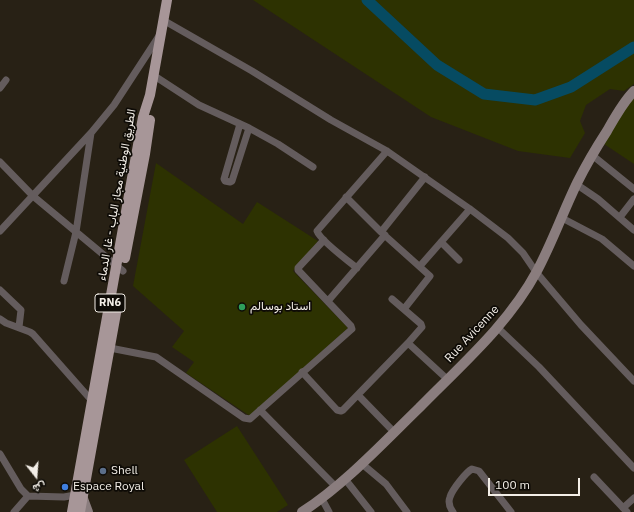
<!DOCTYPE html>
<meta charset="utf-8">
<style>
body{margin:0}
#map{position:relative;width:634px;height:512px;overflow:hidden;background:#282115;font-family:"IBM Plex Sans",Vazirmatn,sans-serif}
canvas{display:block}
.north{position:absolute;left:16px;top:456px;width:40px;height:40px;-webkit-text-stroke:3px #0e0b06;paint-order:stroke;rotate:163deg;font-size:11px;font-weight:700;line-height:16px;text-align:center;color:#f3eee7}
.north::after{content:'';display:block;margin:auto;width:14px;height:18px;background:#f3eee7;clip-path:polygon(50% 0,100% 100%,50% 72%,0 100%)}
.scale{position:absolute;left:488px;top:478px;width:92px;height:18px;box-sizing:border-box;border:2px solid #f3eee7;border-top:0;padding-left:5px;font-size:12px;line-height:14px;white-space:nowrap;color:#f3eee7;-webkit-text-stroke:3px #0e0b06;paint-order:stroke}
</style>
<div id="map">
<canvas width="634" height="512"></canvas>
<div class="north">ش</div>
<div class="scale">100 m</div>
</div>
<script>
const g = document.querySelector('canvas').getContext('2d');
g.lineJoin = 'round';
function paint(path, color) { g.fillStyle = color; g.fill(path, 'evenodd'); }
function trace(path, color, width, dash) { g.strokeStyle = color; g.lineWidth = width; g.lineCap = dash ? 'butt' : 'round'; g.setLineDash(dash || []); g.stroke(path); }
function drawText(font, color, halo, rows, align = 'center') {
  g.font = font + ' "IBM Plex Sans",Vazirmatn,sans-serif'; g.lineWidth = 3.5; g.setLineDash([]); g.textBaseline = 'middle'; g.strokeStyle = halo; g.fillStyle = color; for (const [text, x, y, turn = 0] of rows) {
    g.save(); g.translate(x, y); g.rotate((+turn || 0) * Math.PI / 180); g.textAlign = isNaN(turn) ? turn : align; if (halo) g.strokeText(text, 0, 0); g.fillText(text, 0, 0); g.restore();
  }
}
paint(new Path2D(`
 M253 0H634V84L624 91 610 89 586 105 580 121 585 133 570 158 518 151 431 117Z
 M634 97V164L604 144 621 115Z
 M156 163 243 224 257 202 318 241 293 271 348 328 250 416 186 373 194 362 172 347 184 331 133 286Z
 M237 426 288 505 277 512H217L184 460Z`), '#2d3201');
trace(new Path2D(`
 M367 0 437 65 484 94 535 100 571 87 634 47`), '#064b62', 11);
trace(new Path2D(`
 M163 20 252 71 331 120 387 151 470 209 508 238 523 253 536 272 581 325 634 381
 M153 75 199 105 249 128 278 144 313 167
 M0 88 6 80
 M240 124 224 179 225 181 230 182 232 181 249 128
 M592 155 634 189
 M0 162 33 196 123 271
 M576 184 598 199 634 230
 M346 197 381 232 430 276 404 309
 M620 217 634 199
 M562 218 602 239 634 266
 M0 231 91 133 114 105 159 36
 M381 232 425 177
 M441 242 459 260
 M420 266 470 209
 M357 268C348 261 320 240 317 231L387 151
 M64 281 76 232 91 133
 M0 290 21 310 19 327
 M328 301 385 235
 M0 319 6 323 30 332 33 334 93 402
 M498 328 539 367 634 468
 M408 343 447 379
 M110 348 156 357 244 418 250 419 352 329 351 326 298 270V268L324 240
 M302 372 337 410 341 411 343 410 408 343 422 327 421 324 392 299
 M358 395 394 432
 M260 410 336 487
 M0 454 21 489 28 496
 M361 463 386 484 407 512
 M594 477 627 512
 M345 479 371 512
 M322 499 329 512
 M623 508 634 498
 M14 512 28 496 64 497 75 495
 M453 512C450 508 448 502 450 497 452 490 466 472 472 469L479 471 511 512`), '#645c5d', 7);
trace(new Path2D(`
 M79 496H82L88 512
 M302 512C344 485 383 443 419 408 461 365 508 325 537 271 552 243 563 212 577 183 586 165 596 148 607 131 615 117 623 102 634 91`), '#8a7d7e', 10);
trace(new Path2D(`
 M125 258 145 154 150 120
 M72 512 143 117 150 95 167 0
 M80 512 118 302`), '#a79698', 10);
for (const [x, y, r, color] of [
 [242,307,4,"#2e9e5b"],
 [103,471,4,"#5c6f8a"],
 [65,487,4,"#3f7fe0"]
]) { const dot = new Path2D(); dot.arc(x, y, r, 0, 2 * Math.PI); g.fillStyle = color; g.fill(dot); trace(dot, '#0e0b06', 1.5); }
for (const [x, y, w] of [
 [110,303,30]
]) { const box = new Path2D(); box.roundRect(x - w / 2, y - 9, w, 18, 3); g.fillStyle = '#0e0b06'; g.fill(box); trace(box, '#f3eee7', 1); }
drawText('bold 11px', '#f3eee7', null, [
 ["RN6",110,303]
]);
drawText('12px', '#f3eee7', '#0e0b06', [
 ["الطريق الوطنية مجاز الباب - غار الدماء",117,195,-80],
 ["Rue Avicenne",472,334,-47]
]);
drawText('12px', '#f3eee7', '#0e0b06', [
 ["استاد بوسالم",250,307],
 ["Shell",111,471],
 ["Espace Royal",73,487]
], 'left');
</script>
